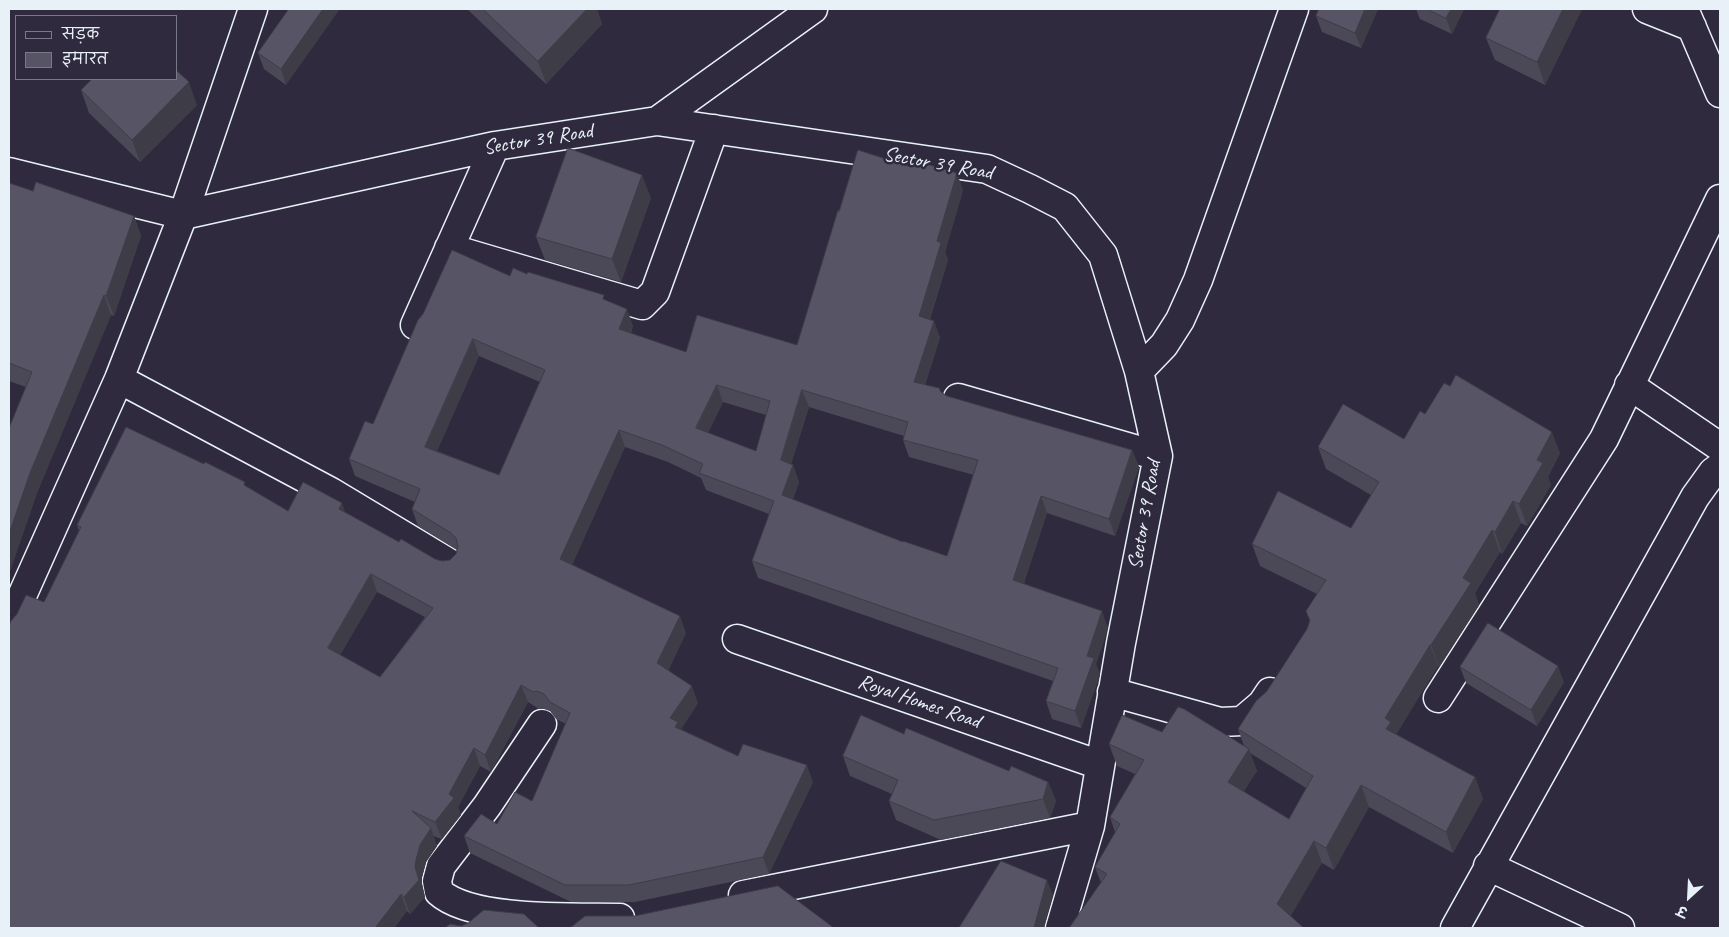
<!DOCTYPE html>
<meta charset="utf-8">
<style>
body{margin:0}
#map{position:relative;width:1729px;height:937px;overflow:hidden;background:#2f2a3d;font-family:Caveat,"Playpen Sans Deva",sans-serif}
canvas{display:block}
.frame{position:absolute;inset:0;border:10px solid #e8f1f8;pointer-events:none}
.legend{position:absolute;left:15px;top:15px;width:162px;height:65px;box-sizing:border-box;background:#2f2a3d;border:1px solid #797a88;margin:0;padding:6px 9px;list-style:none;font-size:15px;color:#e8f1f8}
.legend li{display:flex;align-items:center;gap:10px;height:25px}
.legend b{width:25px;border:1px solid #797a88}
.north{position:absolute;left:1664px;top:872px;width:50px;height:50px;-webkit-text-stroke:4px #2f2a3d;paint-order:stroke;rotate:205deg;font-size:14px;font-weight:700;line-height:20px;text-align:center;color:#e8f1f8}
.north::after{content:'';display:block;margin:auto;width:18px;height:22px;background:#e8f1f8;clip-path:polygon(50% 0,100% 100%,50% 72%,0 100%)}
</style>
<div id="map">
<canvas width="1729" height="937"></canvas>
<div class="frame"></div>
<ul class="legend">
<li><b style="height:6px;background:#2f2a3d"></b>सड़क</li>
<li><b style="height:14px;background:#575565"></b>इमारत</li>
</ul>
<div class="north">उ</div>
</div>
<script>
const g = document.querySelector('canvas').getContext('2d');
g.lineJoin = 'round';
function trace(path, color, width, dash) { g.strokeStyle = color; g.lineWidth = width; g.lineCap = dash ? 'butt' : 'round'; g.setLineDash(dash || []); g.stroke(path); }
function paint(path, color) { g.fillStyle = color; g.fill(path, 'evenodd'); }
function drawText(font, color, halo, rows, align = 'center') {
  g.font = font + ' Caveat,sans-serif'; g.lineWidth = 5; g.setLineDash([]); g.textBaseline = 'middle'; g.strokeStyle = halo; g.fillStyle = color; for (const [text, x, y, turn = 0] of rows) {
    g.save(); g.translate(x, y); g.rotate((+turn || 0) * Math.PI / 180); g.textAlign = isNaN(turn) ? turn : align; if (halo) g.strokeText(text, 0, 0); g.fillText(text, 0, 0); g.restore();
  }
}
const minor = new Path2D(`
 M1647 9 1692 27
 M1684 9 1720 93
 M657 121 813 9
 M9 172 183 215 495 146 657 121 987 169 1030 189 1065 207 1103 255 1139 371 1158 456 1121 643 1090 826 1060 928
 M449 248 642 305 655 292 714 129
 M415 325 495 146
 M1139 371 1164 345 1180 320 1198 280 1294 9
 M119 379 331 492 449 563
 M1629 385 1720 447
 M958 398 1158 456
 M9 625 119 379 183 215 253 9
 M737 639 1100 765
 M1112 692 1220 722 1242 721 1262 704 1270 692
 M1438 698 1604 439 1720 199
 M542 724 487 806 441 866 437 881 439 892C472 922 575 917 620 918
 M1488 866 1620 928
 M743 895 1090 826
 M1455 928 1695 497 1713 472 1720 467`);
trace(minor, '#e8f1f8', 31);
trace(minor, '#2f2a3d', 28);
paint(new Path2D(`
 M289 9 286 85 264 69 258 53Z
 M467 9H597L602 24 546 84Z
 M1378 9 1361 48 1322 32 1316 16Z
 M1416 9H1464L1452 34 1420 19Z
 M1500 9H1582L1545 85 1495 60 1486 38Z
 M81 90 197 105 140 162 89 113Z
 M9 183 33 191 134 216 141 236 114 316 111 315 37 493 10 571 9 570V428L26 387 9 381Z
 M963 190 945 252 948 260 930 319 934 321 940 338 925 385 947 396 1132 450 1139 467 1115 536 1047 513 1024 583 1108 628 1096 664 1100 675 1081 728 1052 719 1046 701 1053 681 758 578 752 561 769 514 706 490 701 478 668 462 625 447 572 565 686 633 668 671 698 703 681 729 738 756 813 782 769 874 635 902H571L470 853 464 836 497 824 532 801 566 724 556 719 550 711 544 709H539L528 702 491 772 480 766 458 807 461 815 442 839 433 836 437 846 426 862 422 877V884L425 897 410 914 407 911 394 928H9L79 531 77 525 247 487 288 511 345 512 399 542 435 559 442 561 450 560 456 554 457 550 418 526 412 509 415 502 355 476 349 459 373 424 510 276 527 274 606 300 633 326 631 333 686 352 797 345 839 211ZM479 356 540 382 499 475 437 451ZM723 402 766 415 756 451 708 433ZM809 407 904 436 903 440 909 457 974 475 947 556 903 542 793 499 799 482 793 465 791 464ZM377 592 425 617 380 677 340 655Z
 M651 198 621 282 545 260 536 237Z
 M1425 414 1560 453 1548 477 1551 485 1527 526 1521 523 1502 554 1500 552 1475 593 1479 605 1439 667 1438 666 1396 734 1475 777 1483 799 1453 853 1369 807 1334 870 1322 863 1101 883 1095 867 1115 832 1110 817 1135 774 1117 766 1109 744 1162 732 1244 746 1238 729 1267 691 1307 629 1317 594 1260 566 1252 544 1351 528 1371 495 1326 469 1318 447 1404 439ZM1250 753 1306 788 1289 819 1243 791 1257 771Z
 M1460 667 1564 682 1537 726 1466 683Z
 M904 734 1009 771 1048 782 1056 801 1050 818 941 840 896 820 889 801 892 794 850 776 843 756Z`), '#4b4957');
paint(new Path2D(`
 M323 9H340L286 85 281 69Z
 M585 9H597L602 24 546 84 538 61Z
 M1365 9H1378L1361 48 1355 33Z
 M1451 9H1464L1452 34 1446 18Z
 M1563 9H1582L1545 85 1537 62Z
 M189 82 197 105 140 162 132 140Z
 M957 173 963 190 945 252 948 260 925 333 919 316 937 241Z
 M642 175 651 198 621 282 612 259Z
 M134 216 141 236 114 316 106 296Z
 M104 295 111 315 37 493 10 571 9 567V534L30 473Z
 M627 309 633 326 625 346 619 329Z
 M934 321 940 338 920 399 914 382Z
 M473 339 479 356 431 464 425 447Z
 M717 385 723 402 702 445 696 428Z
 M802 390 809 407 787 477 781 460Z
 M619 430 625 447 567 576 560 559Z
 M1552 432 1560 453 1548 477 1551 485 1527 526 1519 504 1537 460Z
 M1132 450 1139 467 1115 536 1109 519Z
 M793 465 799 482 788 512 782 495Z
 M1041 496 1047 513 1019 597 1013 580Z
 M1513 501 1521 523 1502 554 1495 532Z
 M342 503 348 520 339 509Z
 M1492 530 1500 552 1475 593 1479 605 1439 667 1431 645 1463 578Z
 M371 574 377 592 334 665 328 648Z
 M1102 611 1108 628 1096 664 1100 675 1081 728 1075 711 1087 656Z
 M680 616 686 633 663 681 657 663Z
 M1430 645 1438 666 1396 735 1386 729 1385 718Z
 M1558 666 1564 682 1537 726 1531 710Z
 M521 685 528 702 491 772 485 755Z
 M692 686 698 703 680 730 684 740 670 718Z
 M474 748 480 766 458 807 461 815 442 839 435 822 449 794Z
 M1249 749 1257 771 1236 804 1228 782Z
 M807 765 813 782 769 874 763 857Z
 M1475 777 1483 799 1453 853 1446 832Z
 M1048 782 1056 801 1050 818 1043 799Z
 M1361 785 1369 807 1334 870 1326 848Z
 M431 828 437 846 426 862 422 877V884L425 897 410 914 404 897 420 845Z
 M1314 841 1322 863 1285 926 1277 904Z
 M1047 880 1053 895 1044 928H1034Z
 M401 894 407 911 394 928H375Z`), '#3d3c47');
const building = new Path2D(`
 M289 9H323L281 69 258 53Z
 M483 9H587L538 61Z
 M1319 9H1365L1355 33 1316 16Z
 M1427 9H1451L1446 18Z
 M1500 9H1563L1537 62 1486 38Z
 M176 70 189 82 132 140 81 90 92 79H176Z
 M568 148 642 175 612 259 536 237Z
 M858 150 911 167 913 160 957 173 937 241 941 243 919 316 934 321 914 382 939 388 941 392 947 396 1132 450 1109 519 1041 496 1013 580 1102 611 1087 656 1094 658 1075 711 1046 701 1058 668 752 561 774 501 699 473 703 464 662 445 619 430 560 559 680 616 657 663 692 686 670 718 678 722 675 727 738 756 743 744 807 765 763 857 629 885H565L464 836 481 814 497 824 515 792 532 801 570 713 550 702 544 694 537 691 533 692 521 685 485 755 474 748 449 794 454 798 435 822 412 811 431 828 420 845 416 860 415 867 419 880 404 897 401 894 375 928H9V625L11 621 17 614 26 595 44 602 81 527 77 525 126 427 204 464 205 462 245 482 244 485 288 511 303 482 342 503 339 509 399 542 401 539 435 559 442 561 450 560 456 554 458 546 456 538 451 533 412 509 420 489 349 459 365 421 373 424 418 320 423 314 452 250 510 276 513 268 527 274 528 272 604 295 603 299 627 309 619 329 686 352 697 315 797 345 838 210 839 211ZM473 339 545 370 499 475 425 447ZM717 385 770 401 756 451 696 428ZM802 390 908 422 903 440 978 460 947 556 903 541V542L782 495 793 465 781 460ZM371 574 433 608 380 677 328 648Z
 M36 182 134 216 106 296 104 295 30 473 9 534V428L32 372 9 363V183L33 191Z
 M1456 375 1552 432 1537 460 1543 463 1519 504 1513 501 1495 532 1492 530 1463 578 1471 583 1431 645H1430L1385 718 1391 722 1386 729 1475 777 1446 832 1361 785 1326 848 1314 841 1277 904 1304 928H1069L1107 874 1095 867 1120 824 1110 817 1144 760 1109 744 1122 715 1162 732 1178 707 1184 709 1249 749 1228 782 1289 819 1313 776 1238 729 1256 701 1267 691 1307 629 1310 621 1306 611 1326 580 1252 544 1278 491 1351 528 1379 482 1318 447 1343 404 1404 439 1420 411 1425 414 1444 383 1450 386Z
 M1488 623 1558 666 1531 710 1460 667Z
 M861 715 904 734 906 728 1009 771 1011 766 1048 782 1043 799 934 820 889 801 898 780 843 756Z
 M1001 861 1047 880 1034 928H959Z
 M778 886 834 928H570L585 916H634Z
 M484 910 524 914 539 928H445L450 924 461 926 468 923Z`);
paint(building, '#575565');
trace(building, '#3d3c47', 1);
drawText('21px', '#e8f1f8', '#2f2a3d', [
 ["Sector 39 Road",538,140,-9],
 ["Sector 39 Road",938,164,10],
 ["Sector 39 Road",1145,515,-80],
 ["Royal Homes Road",919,702,19]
]);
</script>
